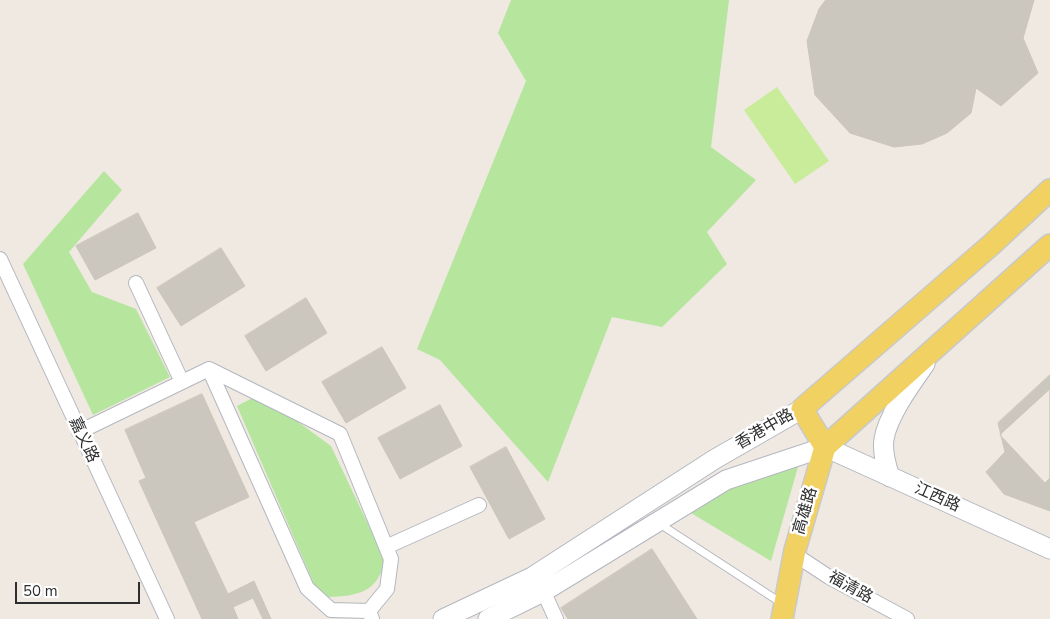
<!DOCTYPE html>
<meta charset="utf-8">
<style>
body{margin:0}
#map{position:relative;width:1050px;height:619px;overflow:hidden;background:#efe9e1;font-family:"Nunito Sans",sans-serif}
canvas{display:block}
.scale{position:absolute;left:15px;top:582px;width:125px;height:22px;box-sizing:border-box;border:2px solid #2e2e2e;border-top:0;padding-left:6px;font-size:15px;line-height:18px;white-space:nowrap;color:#2e2e2e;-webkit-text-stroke:4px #fff;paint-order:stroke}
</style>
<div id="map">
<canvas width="1050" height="619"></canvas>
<div class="scale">50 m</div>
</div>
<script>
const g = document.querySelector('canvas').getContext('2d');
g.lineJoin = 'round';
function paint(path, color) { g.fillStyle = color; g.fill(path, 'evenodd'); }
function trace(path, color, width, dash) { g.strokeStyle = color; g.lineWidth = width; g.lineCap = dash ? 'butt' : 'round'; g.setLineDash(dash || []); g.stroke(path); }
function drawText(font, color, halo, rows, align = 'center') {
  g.font = font + ' "Nunito Sans","Noto Sans SC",sans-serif'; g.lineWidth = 5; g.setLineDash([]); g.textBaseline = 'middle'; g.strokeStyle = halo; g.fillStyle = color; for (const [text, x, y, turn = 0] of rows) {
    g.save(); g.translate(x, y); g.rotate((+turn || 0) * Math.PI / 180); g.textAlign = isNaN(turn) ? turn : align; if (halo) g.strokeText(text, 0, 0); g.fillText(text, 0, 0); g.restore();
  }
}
paint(new Path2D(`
 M511 0H729L711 147 756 180 707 232 727 264 662 327 612 317 548 482 440 360 417 349 526 81 498 33Z
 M104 171 122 190 69 252 92 292 136 309 170 377 93 415 23 264Z
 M260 394 331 446 385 560C378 593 357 596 328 597L314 584 237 406Z
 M802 453 771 561 691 513 728 486Z`), '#b6e59e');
paint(new Path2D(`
 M777 87 829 161 795 184 744 110Z`), '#c9ec9a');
const building = new Path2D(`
 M826 0H1034L1023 38 1038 73 1001 106 976 88 971 113 947 133 922 144 894 147 850 133 815 95 807 41 819 9Z
 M138 213 156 248 95 280 76 246Z
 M221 248 245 286 181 326 157 288Z
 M306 298 327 333 266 371 245 336Z
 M382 347 406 388 346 423 322 382Z
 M1050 375V511L1004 494 986 472 1005 452 998 423Z
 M1050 389V478L1045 483 1000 435Z
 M202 394 249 497 194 522 228 594 254 581 271 619H263L253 598 233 607 238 619H202L139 481 146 478 125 430Z
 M440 405 462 446 400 479 378 438Z
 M506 447 545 519 509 539 470 467Z
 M652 549 697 619H568L561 608Z`);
paint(building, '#cbc7bf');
trace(building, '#cbc5ba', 1);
const service = new Path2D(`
 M660 524 783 604`);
const minor = new Path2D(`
 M0 259 167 619
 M136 283 182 382
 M209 369 307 588 331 610 369 611
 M79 432 209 369 340 434 391 559 387 589 369 611 372 619
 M386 547 479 505
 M794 554 829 577 907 619
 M540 584 556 619`);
const secondary = new Path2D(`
 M890 477C886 465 882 452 884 439 888 415 911 384 925 364
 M443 619 532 577 715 459 802 409
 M488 619 543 592 726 480 825 447 1050 549`);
const primary = new Path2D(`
 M825 447 1050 245
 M782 619 795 550 825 447 802 409 991 245 1050 190`);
trace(service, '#b4b7c1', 9);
trace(minor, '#b4b7c1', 16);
trace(secondary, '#b4b7c1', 21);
trace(primary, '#c9c9c9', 24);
trace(service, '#fff', 7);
trace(minor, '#fff', 14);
trace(secondary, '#fff', 19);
trace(primary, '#f2d163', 21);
drawText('16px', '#2e2e2e', '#fff', [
 ["香港中路",765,430,-30],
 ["嘉义路",83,440,65],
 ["江西路",937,498,24],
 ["高雄路",806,511,-74],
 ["福清路",850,588,29]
]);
</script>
